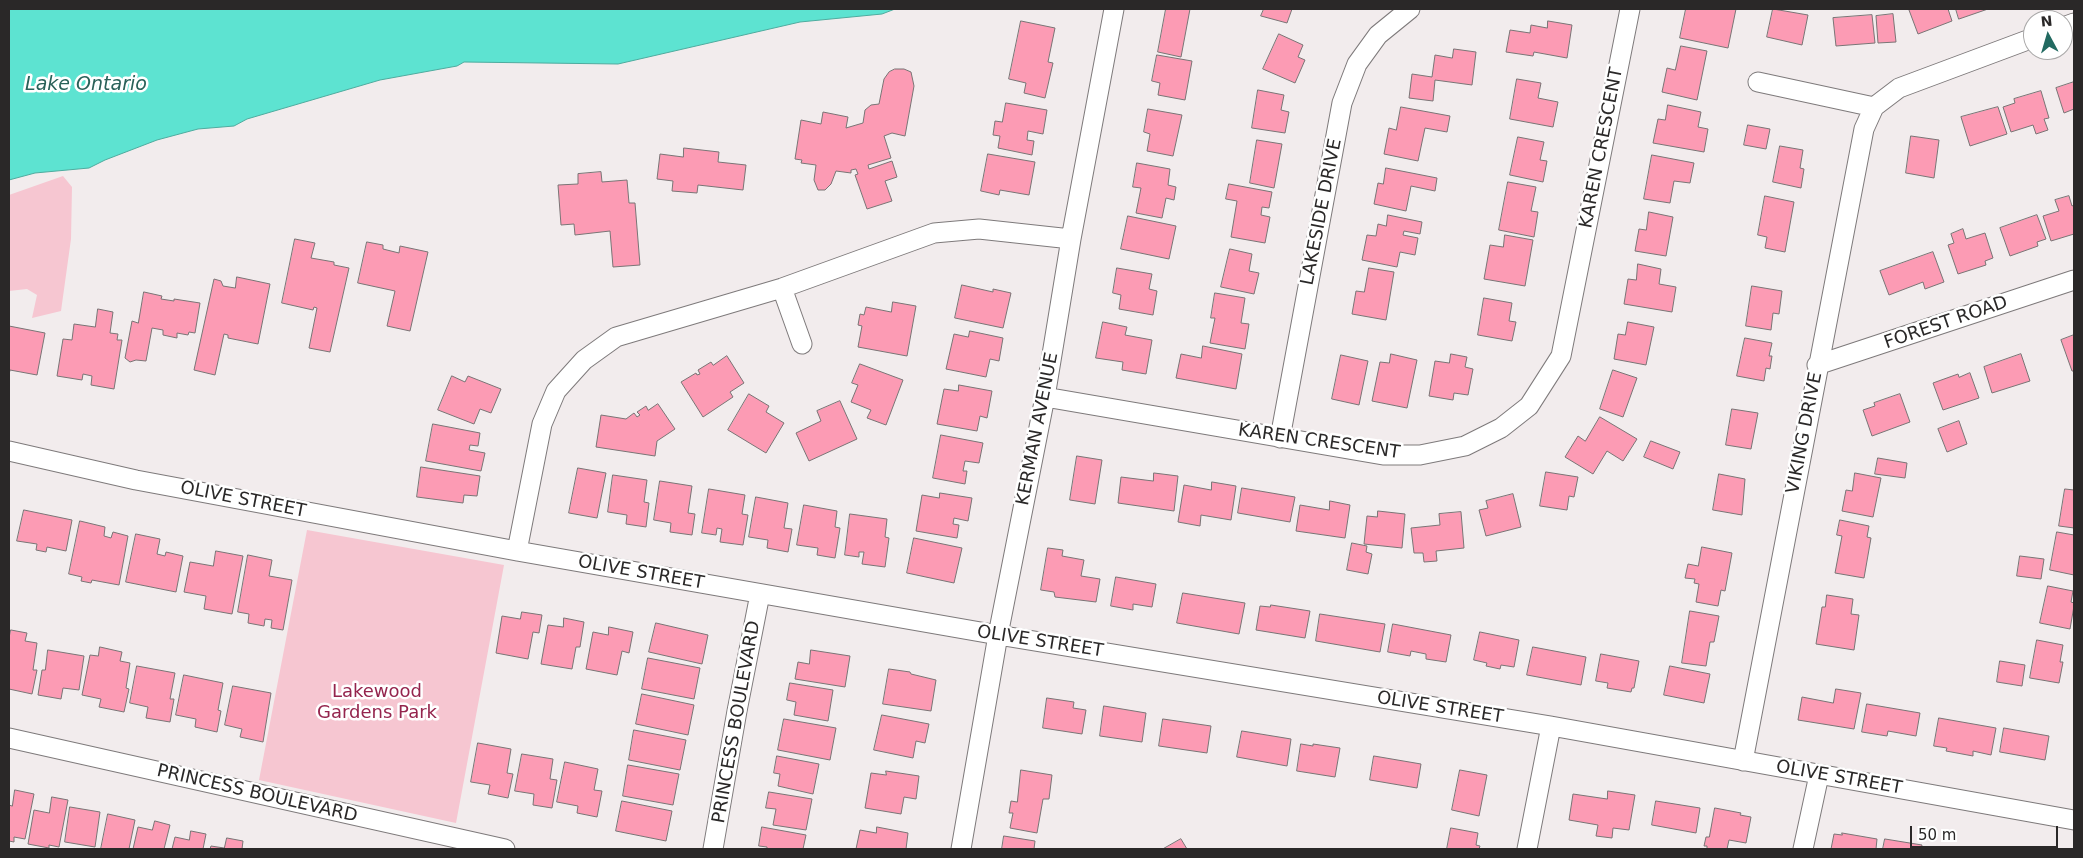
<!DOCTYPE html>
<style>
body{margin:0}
#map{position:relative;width:2083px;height:858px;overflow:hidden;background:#f2eced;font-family:"DejaVu Sans",sans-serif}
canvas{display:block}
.frame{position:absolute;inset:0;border:10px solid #2a2828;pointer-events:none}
.north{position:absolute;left:2023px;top:10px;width:50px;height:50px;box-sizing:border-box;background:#fff;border:1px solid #aaa9a9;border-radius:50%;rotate:354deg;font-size:14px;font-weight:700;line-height:20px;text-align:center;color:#2a2828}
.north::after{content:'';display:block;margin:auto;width:18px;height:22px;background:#226a61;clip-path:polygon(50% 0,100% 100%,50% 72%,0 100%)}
.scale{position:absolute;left:1910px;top:826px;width:148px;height:22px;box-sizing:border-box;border:2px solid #2a2828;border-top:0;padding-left:6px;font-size:15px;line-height:18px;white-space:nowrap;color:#2a2828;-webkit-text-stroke:4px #fff;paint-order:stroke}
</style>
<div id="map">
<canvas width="2083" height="858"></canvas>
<div class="frame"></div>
<div class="north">N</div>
<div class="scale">50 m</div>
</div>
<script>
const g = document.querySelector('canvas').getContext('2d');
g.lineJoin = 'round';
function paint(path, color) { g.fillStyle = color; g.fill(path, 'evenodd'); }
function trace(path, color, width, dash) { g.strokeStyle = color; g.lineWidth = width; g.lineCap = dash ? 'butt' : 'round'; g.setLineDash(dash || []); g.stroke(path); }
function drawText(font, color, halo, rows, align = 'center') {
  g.font = font + ' "DejaVu Sans",sans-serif'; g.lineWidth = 5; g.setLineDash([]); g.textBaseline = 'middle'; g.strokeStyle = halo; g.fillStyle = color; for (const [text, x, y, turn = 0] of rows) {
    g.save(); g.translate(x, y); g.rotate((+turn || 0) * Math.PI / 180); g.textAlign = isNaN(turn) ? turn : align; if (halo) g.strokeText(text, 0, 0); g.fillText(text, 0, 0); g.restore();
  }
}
paint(new Path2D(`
 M63 176 72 187 71 239 61 311 32 318 37 295 27 289 9 291V195Z
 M307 530 504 565 456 823 259 780Z`), '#f6c6d1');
const water = new Path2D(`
 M9 9H895L882 14 800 22 618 64 464 62 457 66 380 80 247 119 234 126 198 129 157 140 105 160 89 168 35 173 9 180Z`);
paint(water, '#5de3d1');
trace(water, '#4eab9e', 1);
const building = new Path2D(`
 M1166 9H1190L1181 57 1158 52Z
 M1264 9H1292L1287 23 1261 16Z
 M1686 9H1736L1728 48 1680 38Z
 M1773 9 1808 15 1802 45 1767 37Z
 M1911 9H1948L1952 21 1918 34 1909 10Z
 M1956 9H1988L1959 19Z
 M1893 14 1896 42 1878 43 1876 16Z
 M1872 15 1875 43 1836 46 1833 18Z
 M1021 21 1055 28 1048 62 1053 63 1045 98 1024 93 1026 83 1009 79Z
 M1548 21 1572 25 1567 58 1534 52 1533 56 1506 52 1510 30 1530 33 1531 25 1547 28Z
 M1279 34 1303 45 1298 57 1305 60 1295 83 1263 69Z
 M1681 46 1707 51 1697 100 1662 92 1667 68 1675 70Z
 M1454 49 1476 52 1472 85 1435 80 1433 101 1409 98 1412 74 1432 77 1435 55 1452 58Z
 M1157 55 1192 61 1185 100 1158 95 1160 83 1152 81Z
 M895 69H904L911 72 914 86 905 136 892 133 884 136 891 158 868 165 869 169 892 161 897 177 885 181 892 201 867 209 855 175 858 174 856 169 851 170V173L836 171 831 184 825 190H818L814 180 816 165 801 163 802 160 795 159 801 120 821 124 823 112 848 117 846 128 863 123 865 110 871 105 879 104 884 79 889 72Z
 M1517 79 1541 83 1538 98 1558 102 1553 127 1510 119Z
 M2074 82V109L2064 113 2056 88Z
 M1258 90 1284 95 1281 110 1289 112 1285 133 1252 128Z
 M2041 91 2049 118 2044 119 2048 130 2036 134 2033 125 2011 132 2003 107 2015 103 2014 99Z
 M1006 103 1047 110 1043 134 1028 131 1027 140 1034 141 1032 155 998 148 1000 136 993 135 995 121 1002 122Z
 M1668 105 1701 112 1698 127 1708 129 1704 152 1653 143 1658 119 1665 120Z
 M1401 107 1450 116 1447 132 1425 128 1418 161 1384 154 1389 128 1396 130Z
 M1998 107 2007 134 1970 146 1961 117Z
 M1148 109 1182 115 1173 156 1147 151 1150 134 1144 132Z
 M1748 125 1770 129 1766 149 1744 145Z
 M1911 136 1939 140 1934 178 1906 173Z
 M1518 137 1544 142 1540 160 1547 161 1543 182 1510 175Z
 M1257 140 1282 144 1274 188 1250 183Z
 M1780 146 1803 150 1800 168 1804 169 1801 188 1773 182Z
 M684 148 719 152 718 162 746 165 743 190 698 185 697 193 672 191 673 181 657 179 660 154 683 157Z
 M988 154 1035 162 1029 195 1000 190 999 195 981 191Z
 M1652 155 1694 163 1690 183 1674 181 1670 203 1644 199Z
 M1137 163 1170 169 1168 185 1176 187 1174 200 1166 198 1162 218 1136 213 1141 188 1133 187Z
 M1386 168 1437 178 1435 191 1411 186 1406 211 1374 204 1378 183 1383 184Z
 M601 172 602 182 627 180 629 203H635L640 265 613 267 610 231 575 235 574 224 561 225 558 185 578 184V174Z
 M1508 182 1536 187 1531 211 1538 212 1534 237 1499 230Z
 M1229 184 1272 192 1269 208 1262 207 1261 215 1270 217 1265 243 1231 237 1237 201 1226 199Z
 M1765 196 1794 202 1785 252 1765 248 1767 237 1758 235Z
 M2069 196 2072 206 2074 205V234L2051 241 2043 216 2059 211 2055 200Z
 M1649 212 1673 217 1666 256 1635 251 1639 229 1646 230Z
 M1388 215 1422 222 1420 234 1404 231 1403 235 1418 238 1415 255 1400 252 1397 267 1362 260 1367 235 1376 236 1378 224 1386 226Z
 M2037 215 2046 239 2037 242 2038 246 2010 256 2000 228Z
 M1128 216 1176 226 1169 259 1121 249Z
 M1963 229 1966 239 1985 233 1993 258 1985 261 1986 265 1958 274 1948 245 1954 243 1951 234Z
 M1505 235 1533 240 1525 286 1484 279 1490 245 1503 247Z
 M295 239 315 243 311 258 334 262V265L349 268 330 352 309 348 317 308 314 307 313 310 282 303Z
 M367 242 383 245V249L399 253 400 246 428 252 410 331 387 326 395 291 358 283Z
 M1230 249 1252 254 1249 271 1259 273 1254 294 1221 287Z
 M1933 252 1944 282 1925 289 1923 282 1889 295 1880 271Z
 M1638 264 1661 269 1659 284 1676 287 1672 312 1624 304 1628 279 1636 280Z
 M1117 268 1152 274 1149 289 1157 291 1153 315 1119 309 1121 295 1113 293Z
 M1369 268 1394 272 1386 320 1352 314 1356 291 1364 292Z
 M237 277 270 284 258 344 228 338V335L224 334 215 375 194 370 214 279 221 281 223 286 235 288Z
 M962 285 993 292V289L1011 293 1003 328 955 318Z
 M1752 286 1782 291 1779 314 1773 313 1771 330 1746 326Z
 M144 292 162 296 161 299 174 301V299L200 303 195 333 189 332 188 335 177 333V338L163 335V330L152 328 146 361 136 360 130 362 125 358 132 321 138 323Z
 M1215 293 1245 298 1241 323 1249 324 1245 349 1210 343 1215 318H1211Z
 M1484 298 1512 303 1509 321 1516 322 1512 341 1478 335Z
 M893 302 916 306 907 356 858 347 862 326 858 325 860 314 864 315 866 307 891 312Z
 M98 309 113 312 110 333 118 334 117 340H122L114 389 91 385 92 376 83 374 82 380 57 376 63 339 72 340 74 324 95 327Z
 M1103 322 1127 327 1125 335 1152 340 1146 374 1122 370 1123 362 1096 358Z
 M1628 322 1654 327 1646 365 1614 359 1618 334 1625 335Z
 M9 326 45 333 37 375 10 370 9 375Z
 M970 331 1003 338 999 361 990 359 986 377 946 369 954 334 968 337Z
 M2074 335V371H2072L2061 340Z
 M1745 338 1772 343 1769 356H1772L1770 369 1766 368 1764 381 1737 376Z
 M1203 346 1242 354 1236 389 1176 378 1181 354 1201 358Z
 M1391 354 1417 360 1407 408 1372 401 1380 362 1389 363Z
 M1451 354 1467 357 1465 367 1473 369 1468 395 1454 393 1453 400 1429 396 1435 361 1449 363Z
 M2021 354 2030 381 1992 393 1984 367Z
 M1341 355 1368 361 1359 405 1332 399Z
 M727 356 744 383 730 392 733 397 703 417 681 382 696 373 697 375 700 374 698 370 711 362 713 365Z
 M860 364 903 380 886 425 867 418 871 410 851 402 858 385 852 383Z
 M1613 370 1637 378 1623 417 1600 409Z
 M1970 373 1979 398 1943 410 1933 383 1958 374 1959 377Z
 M452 376 465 382 468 376 501 389 491 413 480 409 474 424 438 410Z
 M959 385 992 391 987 418 980 416 977 431 937 424 944 389 958 391Z
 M749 394 769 406 766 412 784 423 766 453 728 430Z
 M1900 394 1910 422 1872 436 1863 410 1875 406 1874 403Z
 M840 401 857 439 809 461 796 433 821 421 817 411Z
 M658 404 675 429 657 441 655 456 596 447 601 415 626 419 634 413 637 417 640 415 637 412 646 406 648 410Z
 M1732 409 1758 413 1751 449 1726 445Z
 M1600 417 1637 439 1623 461 1607 451 1593 474 1565 457 1578 436 1585 441Z
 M1959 421 1967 444 1947 452 1938 429Z
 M433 424 480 433 478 446 470 445 469 450 485 453 481 471 426 461Z
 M941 435 983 443 979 463 965 461 963 471H967L965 484 933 478Z
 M1651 441 1680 452 1673 469 1644 457Z
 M1077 456 1102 460 1095 504 1070 500Z
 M1878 458 1907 463 1905 478 1875 474Z
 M421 467 480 476 477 496 464 495 463 503 417 497Z
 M578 468 606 473 597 518 569 513Z
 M1546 472 1578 477 1574 497 1569 496 1567 510 1540 506Z
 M1154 473 1178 476 1174 511 1118 503 1121 477 1153 481Z
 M1855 473 1881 478 1873 517 1842 511 1846 490 1852 491Z
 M1719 474 1745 479 1742 515 1713 510Z
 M613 475 647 480 644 502 649 503 646 527 626 524 627 515 608 512Z
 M660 481 692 486 688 513 695 514 692 535 670 532 671 523 654 520Z
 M1212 482 1236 486 1231 520 1201 515 1200 526 1178 522 1184 485 1211 490Z
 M1242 488 1295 497 1290 522 1238 513Z
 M709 489 745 495 742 514 748 515 743 545 720 542 722 529 717 528 716 535 702 533Z
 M2065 489 2074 490V528L2059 526Z
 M940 493 972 498 968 521 954 518 953 524 959 525 957 538 916 531 922 495 939 498Z
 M1513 494 1521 527 1486 536 1479 510 1488 508 1486 501Z
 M756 497 788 503 784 528 792 529 788 552 767 548 768 540 749 537Z
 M1330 501 1350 505 1345 538 1296 531 1300 505 1329 510Z
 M804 505 837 511 835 527 840 528 835 558 817 555 818 548 797 545Z
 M24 510 72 520 66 551 47 547 46 552 36 550 37 544 17 541Z
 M1378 511 1405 514 1402 548 1364 544 1367 516 1377 517Z
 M1461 512 1464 548 1436 551 1437 561 1424 562 1423 553H1414L1411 528 1440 525 1439 514Z
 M850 514 887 519 885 537 889 538 885 567 862 564 864 552H859V557L845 555Z
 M1840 520 1869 526 1867 537 1871 538 1864 578 1835 573 1842 536 1837 535Z
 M80 521 105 527 104 536 111 538 113 532 128 536 119 585 92 580 91 583 81 581 82 577 69 574Z
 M2057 532 2074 535V575L2050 570Z
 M136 534 160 539 157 554 165 556 166 552 183 556 176 592 126 582Z
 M914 538 962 548 954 583 907 573Z
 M1352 543 1367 546 1366 552 1372 554 1368 574 1347 570Z
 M1702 547 1732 553 1725 591 1721 590 1718 606 1696 602 1699 584 1694 583 1695 579 1685 578 1688 564 1698 566Z
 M1048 548 1063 550 1062 556 1084 560 1081 576 1100 579 1096 602 1055 597 1054 592 1041 590Z
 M216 551 243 556 232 614 204 609 206 596 184 592 190 562 213 566Z
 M248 555 272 560 269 576 292 580 283 630 271 628 272 620 265 619 264 626 248 623 249 614 238 612Z
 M2020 556 2044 559 2041 579 2017 576Z
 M1116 577 1156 584 1152 607 1133 604V610L1111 606Z
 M2048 586 2073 591 2071 602 2074 603V606L2070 629 2040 623Z
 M1183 593 1245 603 1239 634 1177 623Z
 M1827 595 1853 599 1851 614 1859 615 1854 650 1816 644 1822 607H1825Z
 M1271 605 1310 611 1305 638 1256 630 1260 606 1270 607Z
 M1690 611 1719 616 1714 642H1710L1706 666 1682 663Z
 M522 612 542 615 539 633 533 632 528 659 496 653 502 616 520 619Z
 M1320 614 1385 624 1380 652 1316 641Z
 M564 618 584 622 580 647H576L572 669 541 664 548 625 563 627Z
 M656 623 708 635 702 664 649 652Z
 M1393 624 1451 635 1446 662 1426 659V654L1411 651 1410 656 1388 652Z
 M609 627 633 632 629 653 622 651 617 675 586 669 593 632 608 635Z
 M11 630 27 633 25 641 37 643 33 670H37L32 694 9 689V638Z
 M1480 632 1519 640 1514 667 1501 665 1500 669 1486 666 1487 663 1474 660Z
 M2037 640 2063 645 2060 662H2063L2059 683 2030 678Z
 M100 647 122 652 120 661 130 663 126 688 129 689 124 712 99 707 101 699 82 695 90 655 98 656Z
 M1533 647 1586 657 1581 685 1527 675Z
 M48 650 84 656 79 690 63 688 61 699 38 695 42 670H45Z
 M811 650 850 656 845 687 795 679 798 662 809 664Z
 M1601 654 1639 661 1634 688H1632L1631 692 1607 688 1608 683 1596 681Z
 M648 658 700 668 694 699 642 689Z
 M2000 661 2025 665 2022 686 1997 682Z
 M137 666 175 673 170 699H174L170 722 146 718 148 707 130 703Z
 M1670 666 1710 674 1704 703 1664 695Z
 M889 669 910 672 911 674 936 680 931 711 883 704Z
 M184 675 223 683 218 710 221 711 217 732 195 727 196 719 176 715Z
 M790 683 833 690 828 721 794 715 796 702 787 700Z
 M233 686 271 693 263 742 240 737 242 729 225 725Z
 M1836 689 1861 693 1854 729 1798 720 1802 697 1833 703Z
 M642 694 694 705 688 735 636 724Z
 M1047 698 1074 702 1073 708 1086 710 1082 734 1043 728Z
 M1867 704 1920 713 1916 736 1888 731 1887 736 1862 732Z
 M1104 706 1146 713 1142 742 1100 736Z
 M882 715 929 724 925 743 916 741 913 758 874 750Z
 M1939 718 1996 728 1991 755 1973 751V756L1946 751 1947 748 1934 746Z
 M784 719 836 728 830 760 778 750Z
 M1163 719 1211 726 1207 753 1159 746Z
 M2004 728 2049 736 2045 760 2000 752Z
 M634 730 686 740 680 770 629 760Z
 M1242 731 1291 739 1287 766 1237 757Z
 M478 743 511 749 507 773 513 774 508 798 488 794 490 785 471 782Z
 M1301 744 1313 746V744L1340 748 1335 777 1297 771Z
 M522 754 553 759 550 779 557 780 552 808 533 805 534 794 515 791Z
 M777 756 819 764 813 794 778 786 780 774 774 773Z
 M1374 756 1421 764 1417 788 1370 780Z
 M565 762 598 769 594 790 602 791 597 817 577 813 578 806 557 802Z
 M628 765 679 774 673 805 623 796Z
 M1021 770 1052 775 1049 799H1043L1037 833 1010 828 1013 813H1009L1011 801 1017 802Z
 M1460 770 1487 775 1479 816 1452 810Z
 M886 771 919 776 916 799 904 797 901 814 865 808 871 773 886 775Z
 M15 790 34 794 25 839 14 837V842L9 841V805L12 806Z
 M1608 791 1635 795 1629 830 1613 828 1612 838 1596 836 1598 825 1569 820 1573 794 1607 799Z
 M769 792 812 799 806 830 773 825 776 809 766 808Z
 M52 797 68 800 59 847 49 845V848L28 844 34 810 49 813Z
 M622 801 672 811 666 841 616 831Z
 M1656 801 1700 808 1696 833 1652 825Z
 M70 807 100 812 95 847 65 842Z
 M1715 808 1741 813 1740 815 1751 817 1746 843 1729 840 1727 849H1707V846H1704L1706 837H1709Z
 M108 814 135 820 129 849H101Z
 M155 821 170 825 164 849H133L138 827 152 830Z
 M762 827 806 835 803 849H767V847L759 846Z
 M877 827 908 833 906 849H856L860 830 876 833Z
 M1451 828 1478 833 1476 845 1480 846 1479 849H1447Z
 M191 831 206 834 203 849H172L175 837 189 840Z
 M1842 833 1877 839 1876 849H1831L1834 834 1842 835Z
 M1004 836 1035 841 1034 849H1002Z
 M227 838 243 841 242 849H210L211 846 224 848Z
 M1181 839 1187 849H1163Z
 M1885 839 1922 845 1921 849H1883Z`);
paint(building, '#fc9bb4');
trace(building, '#797475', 1);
const minor = new Path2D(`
 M2063 27 2074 23
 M1758 82 1874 107
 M782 288 802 344
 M1817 365 2074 280
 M1045 397 1383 455H1420L1465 446 1501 428 1529 406 1561 356 1630 9
 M1280 438 1342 103 1357 64 1378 35 1410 9
 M9 451 136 480 517 551 998 635 1551 726 2074 820
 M517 551 542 424 556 391 584 360 616 337 782 288 934 233 979 229 1071 239
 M9 738 505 849
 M1743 761 1864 129 1874 107 1899 88 2033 38
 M713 849 737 711 760 594
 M961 849 998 635 1045 397 1071 239 1114 9
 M1527 849 1551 726
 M1803 849 1819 775`);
trace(minor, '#7e7a7b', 21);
trace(minor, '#fff', 19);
drawText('18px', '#2a2828', '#fff', [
 ["KAREN CRESCENT",1602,148,-79],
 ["LAKESIDE DRIVE",1322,212,-79],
 ["FOREST ROAD",1946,323,-19],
 ["KERMAN AVENUE",1038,429,-79],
 ["VIKING DRIVE",1805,433,-79],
 ["KAREN CRESCENT",1319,442,8],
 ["OLIVE STREET",243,500,11],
 ["OLIVE STREET",641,573,10],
 ["OLIVE STREET",1040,642,9],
 ["OLIVE STREET",1440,708,9],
 ["PRINCESS BOULEVARD",737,722,-80],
 ["OLIVE STREET",1839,778,10],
 ["PRINCESS BOULEVARD",257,794,13]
]);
drawText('18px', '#94244d', '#fff', [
 ["Lakewood",377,692],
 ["Gardens Park",377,713]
]);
drawText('italic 19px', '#296159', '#fff', [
 ["Lake Ontario",86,85]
]);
</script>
